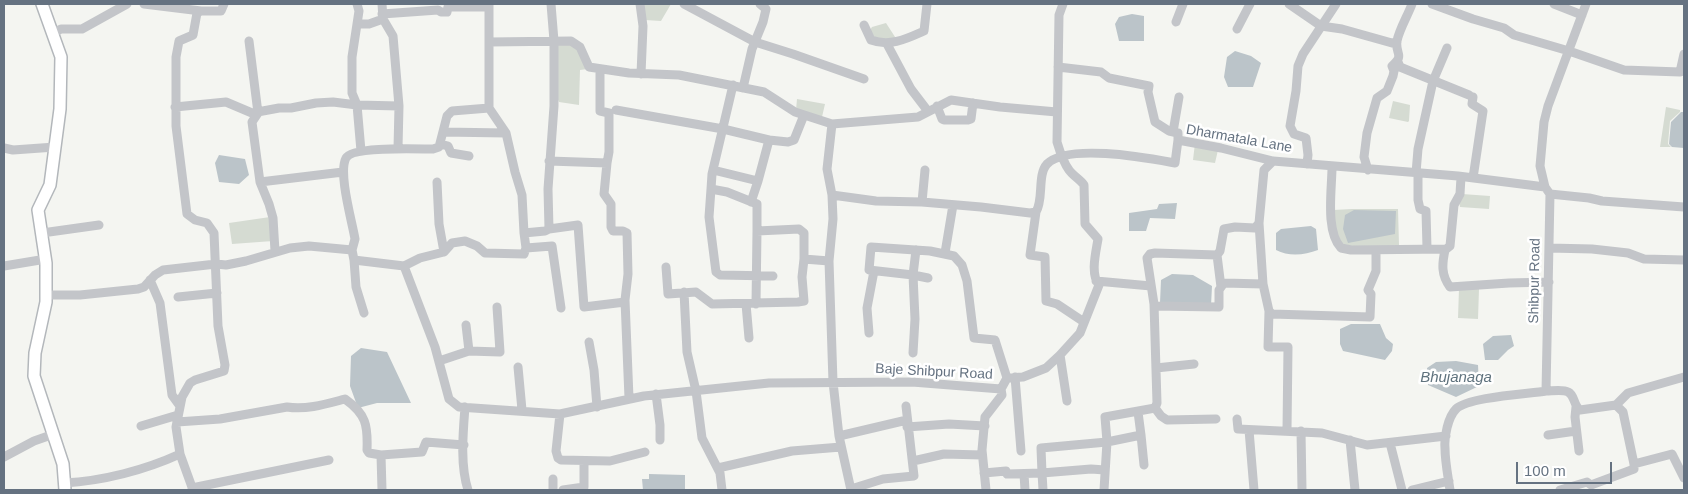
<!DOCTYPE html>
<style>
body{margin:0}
#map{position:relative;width:1688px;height:494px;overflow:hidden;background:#f4f5f1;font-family:Arial,sans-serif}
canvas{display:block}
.frame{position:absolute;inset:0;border:5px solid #657281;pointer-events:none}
.scale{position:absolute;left:1516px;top:462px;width:96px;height:22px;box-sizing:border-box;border:2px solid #657281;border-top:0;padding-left:6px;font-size:15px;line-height:18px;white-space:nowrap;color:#657281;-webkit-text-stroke:4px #fff;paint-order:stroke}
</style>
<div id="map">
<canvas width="1688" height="494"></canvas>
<div class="frame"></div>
<div class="scale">100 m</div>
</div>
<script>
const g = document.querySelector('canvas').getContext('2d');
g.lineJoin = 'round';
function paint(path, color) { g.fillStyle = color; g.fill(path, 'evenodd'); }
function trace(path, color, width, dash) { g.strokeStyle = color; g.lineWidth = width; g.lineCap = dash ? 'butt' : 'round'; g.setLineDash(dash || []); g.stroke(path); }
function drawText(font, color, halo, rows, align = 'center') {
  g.font = font + ' Arial,sans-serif'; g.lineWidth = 5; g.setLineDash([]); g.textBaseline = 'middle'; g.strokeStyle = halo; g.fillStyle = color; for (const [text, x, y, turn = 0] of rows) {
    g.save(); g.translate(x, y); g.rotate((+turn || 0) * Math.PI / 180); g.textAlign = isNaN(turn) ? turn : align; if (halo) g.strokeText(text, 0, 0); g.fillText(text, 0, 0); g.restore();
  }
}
paint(new Path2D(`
 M643 4H671L661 21 645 20Z
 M886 23 897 40 876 39 870 30 872 27Z
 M556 42C580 43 579 49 588 69L580 70 579 105 559 102 556 95Z
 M797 99 825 104 822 117 796 110Z
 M1393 101 1410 105 1409 121 1408 122 1389 118Z
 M1666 107 1680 110V112L1670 121 1668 144 1671 147H1660Z
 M1195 143 1218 150 1215 163 1193 160Z
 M1462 194 1490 196 1489 209 1460 207 1459 201Z
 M1352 209H1398L1399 245 1376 247 1342 246 1335 233 1333 210Z
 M270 217 273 241 232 244 229 223Z
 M1459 289H1479L1478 319 1458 318Z`), '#d5dbd2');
paint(new Path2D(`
 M1132 14 1144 16V41H1119L1115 24 1119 17Z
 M1235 51 1251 56 1261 63 1253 87H1228L1224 77 1227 57Z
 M1681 112H1684V148L1672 147 1669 144 1671 122Z
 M219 155 245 159 249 175 239 184 219 182 215 163Z
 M1177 203 1175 219 1150 218 1146 231H1129V213L1157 209 1159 204Z
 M1354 210 1396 211 1395 234 1348 243 1343 229 1345 215Z
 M1311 226 1316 229 1318 250C1305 255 1289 257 1276 250V233L1281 229Z
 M1172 274 1193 275 1212 286 1211 306 1160 303 1161 280Z
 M1351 324H1380L1386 338 1393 344 1392 351 1385 360 1343 351 1340 344V329Z
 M1511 335 1514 346 1508 350 1498 360H1485L1483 344 1493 336Z
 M361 348 387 352 411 403H377L358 408 350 386 351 356Z
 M1456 361 1478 365 1479 386 1456 397 1428 385 1427 368 1436 362Z
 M649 474 685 475V490H643L642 479H649Z`), '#bbc4c9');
const major = new Path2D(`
 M42 4 61 57 60 109 50 185 38 210 46 263V302L35 353 34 376 63 464 65 490`);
trace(major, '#b3b7bb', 14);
trace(new Path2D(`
 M144 4 201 11
 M357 4 359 11 352 57V93L357 105 361 151
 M489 4V42L571 41 580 47 589 67 629 73 679 75 764 92 795 112 832 124 918 117 951 100 1000 107 1057 112
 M640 4 643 26 641 74
 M684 4 755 42 793 54 864 79
 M1289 4 1321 26 1342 29 1392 43 1397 42
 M1432 4 1473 19 1504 28 1514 35 1569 51 1624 70 1680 72 1684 54
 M1554 4 1582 15
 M382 14 438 10 441 12H447L448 7H489
 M1176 22 1183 4
 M357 24H369L383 19 382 4
 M864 25 871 40C890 47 906 39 924 31L927 4
 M1237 29 1250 4
 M53 33 61 29H82L127 4
 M249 41 258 113 252 122 260 182 269 204 273 218 275 251
 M887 44 911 89 927 110
 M1398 62 1400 67 1469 95
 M1058 67 1101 72 1109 78 1149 86 1148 92 1155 122 1169 131 1178 133V140
 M1433 81 1447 48
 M733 85 712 174 711 189 727 192 757 204V231L799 229 804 233V259L829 261
 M743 88 752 49 763 22 766 9 760 4
 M1473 97 1472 104 1483 111 1473 178
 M937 106 942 119 944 120H968L971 119 973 103
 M175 107 226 102 252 113 279 108H291L316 103 333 102 357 105 399 106 393 36 383 19
 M489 108V42
 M616 110 723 129 769 140 758 181 713 170
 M832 124 827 169 832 195 833 219 829 261 833 382 839 436 851 490
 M443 132 506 133
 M1173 132 1179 97
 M769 140 788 142 794 140 804 115
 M440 144 448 146 451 153 469 156
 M4 148 13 150 55 147
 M398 148 399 106
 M549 161 607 163 609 152V113L600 111V69
 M607 163 604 194 611 204V227L613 231H623L627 233 628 274 625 300 629 398
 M1307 164 1308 155 1306 138 1294 134 1290 126 1296 91 1298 66 1303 54 1336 4
 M1332 167C1332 189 1325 231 1341 248L1351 250 1446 249
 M1368 170 1364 157 1367 133 1377 98 1387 91 1393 76 1394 71 1392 66C1405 54 1395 55 1397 41 1399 30 1408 15 1412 4
 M1416 173 1418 149 1433 81
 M1418 173V200L1420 209 1426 211 1427 248
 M1461 177 1460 194 1454 205 1450 246 1445 250C1442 264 1441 275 1450 287L1509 283 1549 282
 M260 182 343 172
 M437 182 439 224 444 252
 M711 189 709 217 716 272 720 275 773 276
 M1550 194 1589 198 1602 201 1684 207
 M832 195 876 201 922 202 981 207 1030 213 1036 212C1044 199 1037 175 1047 164 1068 143 1147 158 1175 163L1178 140 1221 148 1273 161 1458 176 1545 187
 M751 202 758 181
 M922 202 925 170
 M1036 212 1030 255 1045 257 1046 301 1057 304 1084 322
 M549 229 578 225 584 307 625 302
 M42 233 99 225
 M526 248 552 246 561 308
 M1549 248 1592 249 1628 253 1644 259 1684 260
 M352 250 354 260 404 266 420 258 444 252 452 243 465 241 477 246 485 253 524 254 526 248 524 233
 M916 250 913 275 869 270 871 247 930 251 954 256 962 265 967 281 974 338 995 340 1007 378
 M945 253 953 205
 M1217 255 1221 287
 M354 260 356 287 364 313
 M4 266 46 259
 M404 266 435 347 449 399 459 407 560 414 644 396 769 383 912 382 1001 389 1007 378 1023 377 1046 368 1060 355 1080 333 1099 285C1090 274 1096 252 1098 239L1085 224 1084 185C1080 179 1073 176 1069 170 1063 162 1060 152 1057 142L1059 15 1063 4
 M666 267 668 294 696 292 712 304 798 302 804 301 802 277 804 259
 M150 280 160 303 172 395 180 406
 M1096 281 1151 286
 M1263 284 1269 311 1272 314 1370 317 1371 294 1368 290 1376 271V250
 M684 292 687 352 696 391 702 438 720 473 722 490
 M46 295H80L138 289 144 287 155 275 163 270 216 264 226 265 246 261 290 248 309 246 352 250 355 239C352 221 338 173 346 158 352 146 418 149 433 149L439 147 447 116 452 111 489 108 506 133 515 172 522 195 524 233 545 231 549 229 548 189 554 106V41L551 4
 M178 297 217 293
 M746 304 749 338
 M756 304 757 231
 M1154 306 1219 307V290L1224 283 1263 284 1259 223 1264 170 1273 161
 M1269 311 1268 347H1288L1287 430
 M466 325 469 351
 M869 333 867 308 874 271
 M589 342 594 370 597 407
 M913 353 915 319 913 275 928 278
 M1060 355 1067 401
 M439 361 469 351 500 352 497 307
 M518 367 522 410
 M1156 368 1194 364
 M1015 377 1021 451
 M1546 391C1552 391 1563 389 1568 392 1575 395 1573 405 1580 410L1616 405 1623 412 1634 464
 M656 394 660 425V440
 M1616 405 1628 393 1684 377
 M465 407C463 433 460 465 468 490
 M1576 407 1575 417 1579 451
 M1155 408 1161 416 1167 420 1216 419
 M560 414 556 451 558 458 561 460 610 461 645 452
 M1237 419 1238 429 1322 433 1367 445 1446 436
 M177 422 220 419 287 407C307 410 326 404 345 399 366 414 368 425 367 450L369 453 381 455 382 490
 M141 426 178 415
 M907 427 949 424 985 426
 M1249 430 1254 490
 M1301 431 1302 490
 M1141 435 1144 465
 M1548 435 1576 431
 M839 436 907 420
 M1350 440 1355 490
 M1390 443 1402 490
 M381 455 422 452 426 442 464 445
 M4 457 34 441 54 434
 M913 461 944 454 982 455
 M718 468 792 451 841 447
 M984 473 1006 471 1007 474 1042 473 1041 448 1107 442 1105 417 1155 408 1157 403 1154 304 1147 258 1150 254 1155 253 1217 255 1220 251 1224 229 1235 227 1255 228 1259 223
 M1024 474 1025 490
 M64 483C103 481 145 470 180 454
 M192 488 329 460
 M851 489 883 479 914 476 906 406
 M193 490 180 454 176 427 182 397 190 383 195 380 224 371 225 365 218 326 214 233 207 223 195 220 187 214 176 126V57L179 41 193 35 197 13 201 11H221L224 4
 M553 490V479
 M563 490 584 487V461
 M986 490 982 450 985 417 1002 395 1001 389
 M1043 490 1042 473 1091 469 1105 470
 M1104 490 1107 442 1141 435 1138 412
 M1412 490 1449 481
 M1450 490C1448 476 1445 462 1445 448 1444 437 1448 417 1456 409 1468 397 1527 394 1546 391L1550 194 1545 187 1540 166 1544 122 1548 106 1586 4
 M1560 490 1587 482 1591 485 1634 469V464L1672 454 1684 478`), '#c3c5c9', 9);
trace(major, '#fff', 11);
drawText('14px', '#657281', '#fff', [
 ["Dharmatala Lane",1239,139,10],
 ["Shibpur Road",1535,281,-89],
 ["Baje Shibpur Road",934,372,3]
]);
drawText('italic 15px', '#60737e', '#fff', [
 ["Bhujanaga",1456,378]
]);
</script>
